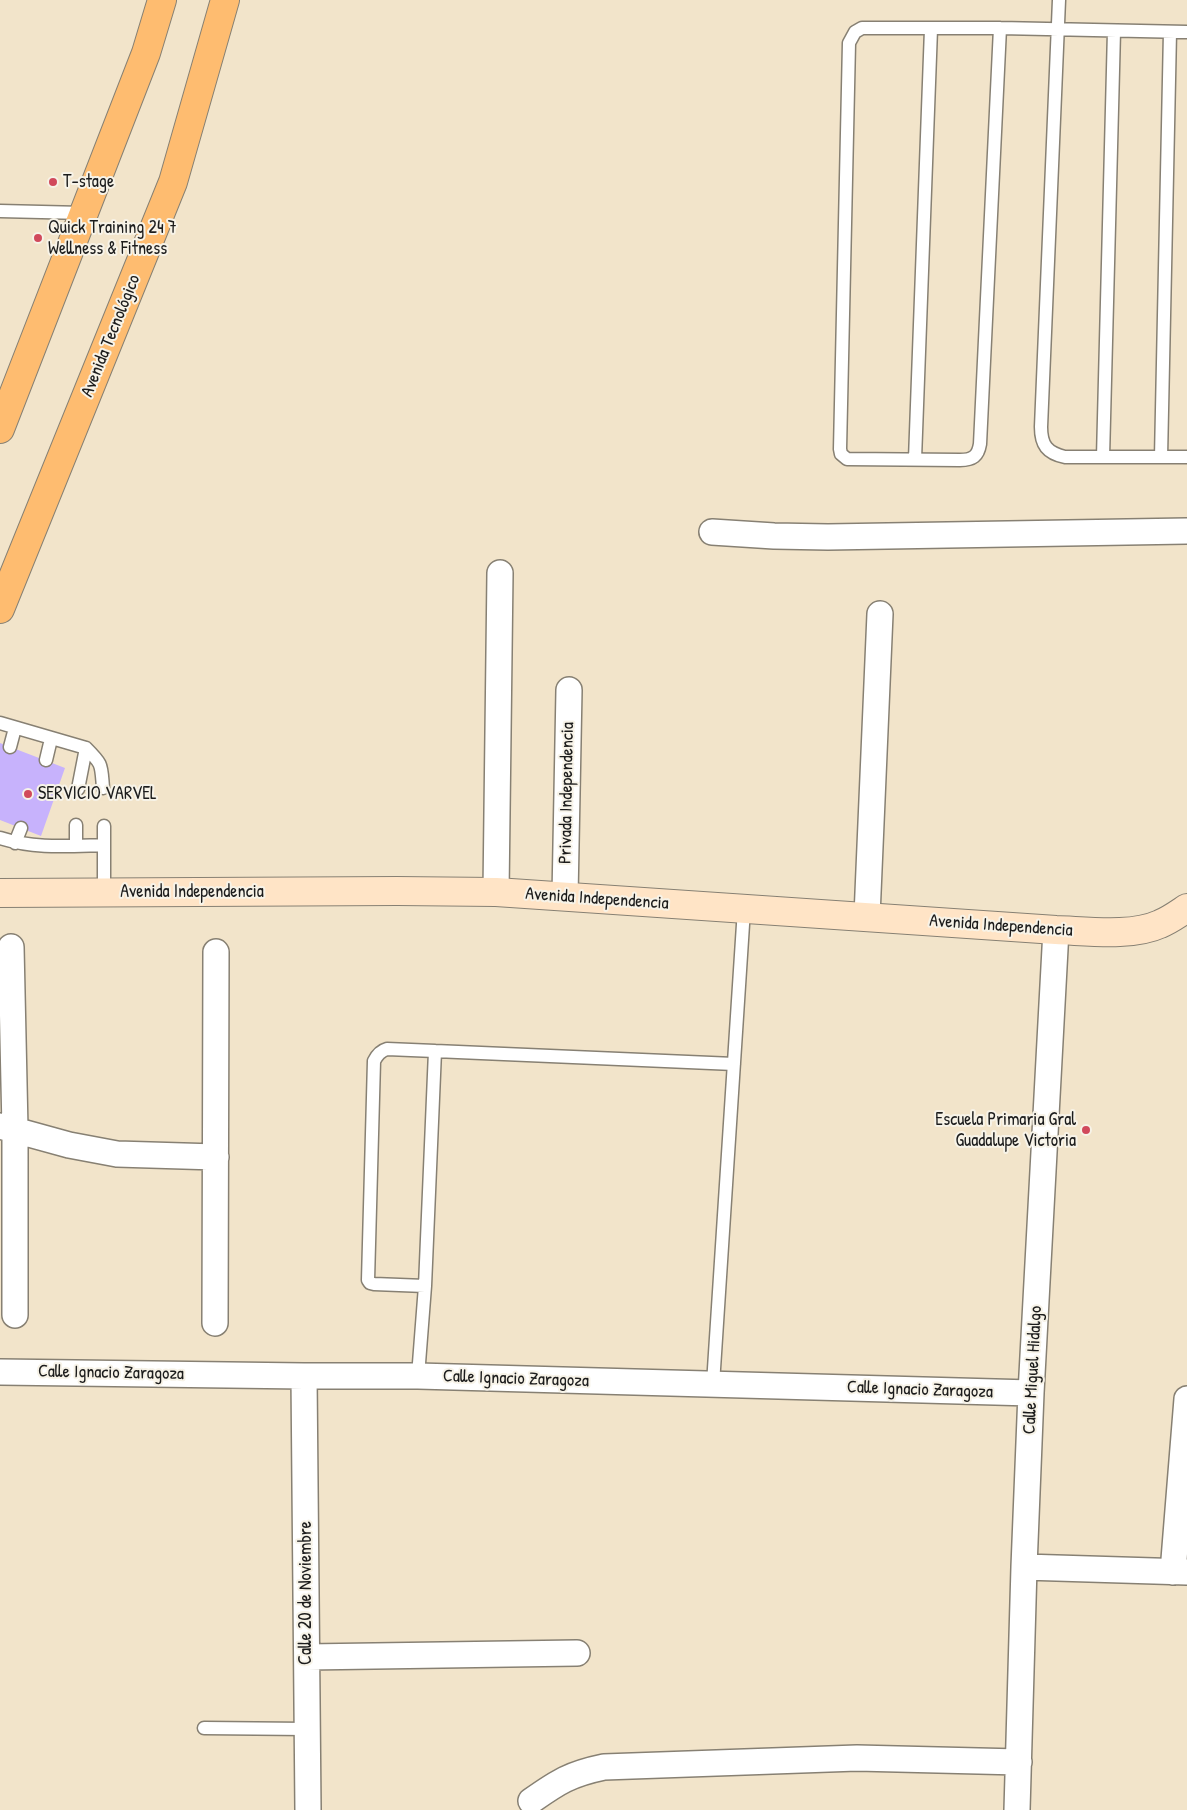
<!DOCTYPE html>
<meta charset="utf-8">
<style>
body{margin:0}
canvas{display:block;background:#f2e4ca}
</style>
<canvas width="1187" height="1810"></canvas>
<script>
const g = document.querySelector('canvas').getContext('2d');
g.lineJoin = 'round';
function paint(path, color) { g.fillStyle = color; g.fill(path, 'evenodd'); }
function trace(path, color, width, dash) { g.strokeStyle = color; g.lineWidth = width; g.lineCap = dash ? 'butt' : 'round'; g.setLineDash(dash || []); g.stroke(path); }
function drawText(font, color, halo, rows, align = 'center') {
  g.font = font + ' "Patrick Hand",sans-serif'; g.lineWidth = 4; g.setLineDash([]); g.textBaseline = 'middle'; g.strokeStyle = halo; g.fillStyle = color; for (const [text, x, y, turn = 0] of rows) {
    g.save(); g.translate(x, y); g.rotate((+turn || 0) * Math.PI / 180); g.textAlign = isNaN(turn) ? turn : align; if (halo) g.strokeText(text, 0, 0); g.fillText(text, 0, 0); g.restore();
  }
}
paint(new Path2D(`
 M0 743 65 768 41 836 0 820Z`), '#c7b2fc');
const lane = new Path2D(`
 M1059 0 1041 427C1041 445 1047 453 1065 457H1187
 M1000 28 980 444C978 456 973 460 960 460L847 459 841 454 840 449 849 43 855 32 862 28H1000L1187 32
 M0 211 83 213
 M1103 457 1114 31
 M1161 457 1170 32
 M915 459 931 29
 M0 723 86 748C103 765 101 764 103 788
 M10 747 15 728
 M46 760 51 739
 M78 789 86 748
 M104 826V893
 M0 838C34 849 68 846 104 845
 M15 843 21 828
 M76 846V825
 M425 1286 374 1284 370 1283 368 1280 374 1061C377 1055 380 1051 387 1049L435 1051 734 1064
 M418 1376 425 1286 435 1051
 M713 1384 744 909
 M204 1728 307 1729`);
const street = new Path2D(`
 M712 532 774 536 828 537 1187 531
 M496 892 500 573
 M565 896 569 690
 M867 916 880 614
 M11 947 15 1129V1315
 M0 1126 69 1145 117 1154 216 1157
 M215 1323 216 952
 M0 1372 304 1376H418L1031 1393
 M304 1376 308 1810
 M1024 1567 1187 1572
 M1173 1572 1187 1399
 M307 1657 577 1653
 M531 1801C558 1782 570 1774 604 1767L857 1758 1019 1762
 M1017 1810 1024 1567 1031 1393 1056 930`);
const secondary = new Path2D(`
 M0 893 397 891 496 892 1056 930C1087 931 1132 937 1160 924 1170 920 1178 914 1187 908`);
const primary = new Path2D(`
 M0 429 146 53 162 0
 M0 609 173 182 225 0`);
trace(lane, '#878073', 15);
trace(street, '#878073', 28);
trace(secondary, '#878073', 30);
trace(primary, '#878073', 30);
trace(lane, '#fff', 12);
trace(street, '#fff', 25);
trace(secondary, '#ffe4c6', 28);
trace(primary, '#febc70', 28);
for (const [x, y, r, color] of [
 [53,182,5,"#d1495b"],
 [38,238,5,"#d1495b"],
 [28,794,5,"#d1495b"],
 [1086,1130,5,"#d1495b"]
]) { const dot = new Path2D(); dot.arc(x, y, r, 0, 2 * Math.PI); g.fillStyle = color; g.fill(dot); trace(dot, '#f7f3e8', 2); }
drawText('18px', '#1c1c1c', '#f7f3e8', [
 ["T-stage",63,182],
 ["Quick Training 24 7",48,228],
 ["Wellness & Fitness",48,249],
 ["SERVICIO VARVEL",38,794],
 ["Escuela Primaria Gral",1076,1120,"right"],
 ["Guadalupe Victoria",1076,1141,"right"]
], 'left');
drawText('18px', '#1c1c1c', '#f7f3e8', [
 ["Avenida Tecnológico",111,336,-68],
 ["Privada Independencia",567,793,-89],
 ["Avenida Independencia",192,892],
 ["Avenida Independencia",597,899,4],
 ["Avenida Independencia",1001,926,4],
 ["Calle Miguel Hidalgo",1033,1370,-87],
 ["Calle Ignacio Zaragoza",111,1373,1],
 ["Calle Ignacio Zaragoza",516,1379,2],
 ["Calle Ignacio Zaragoza",920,1390,2],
 ["Calle 20 de Noviembre",306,1593,-90]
]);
</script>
